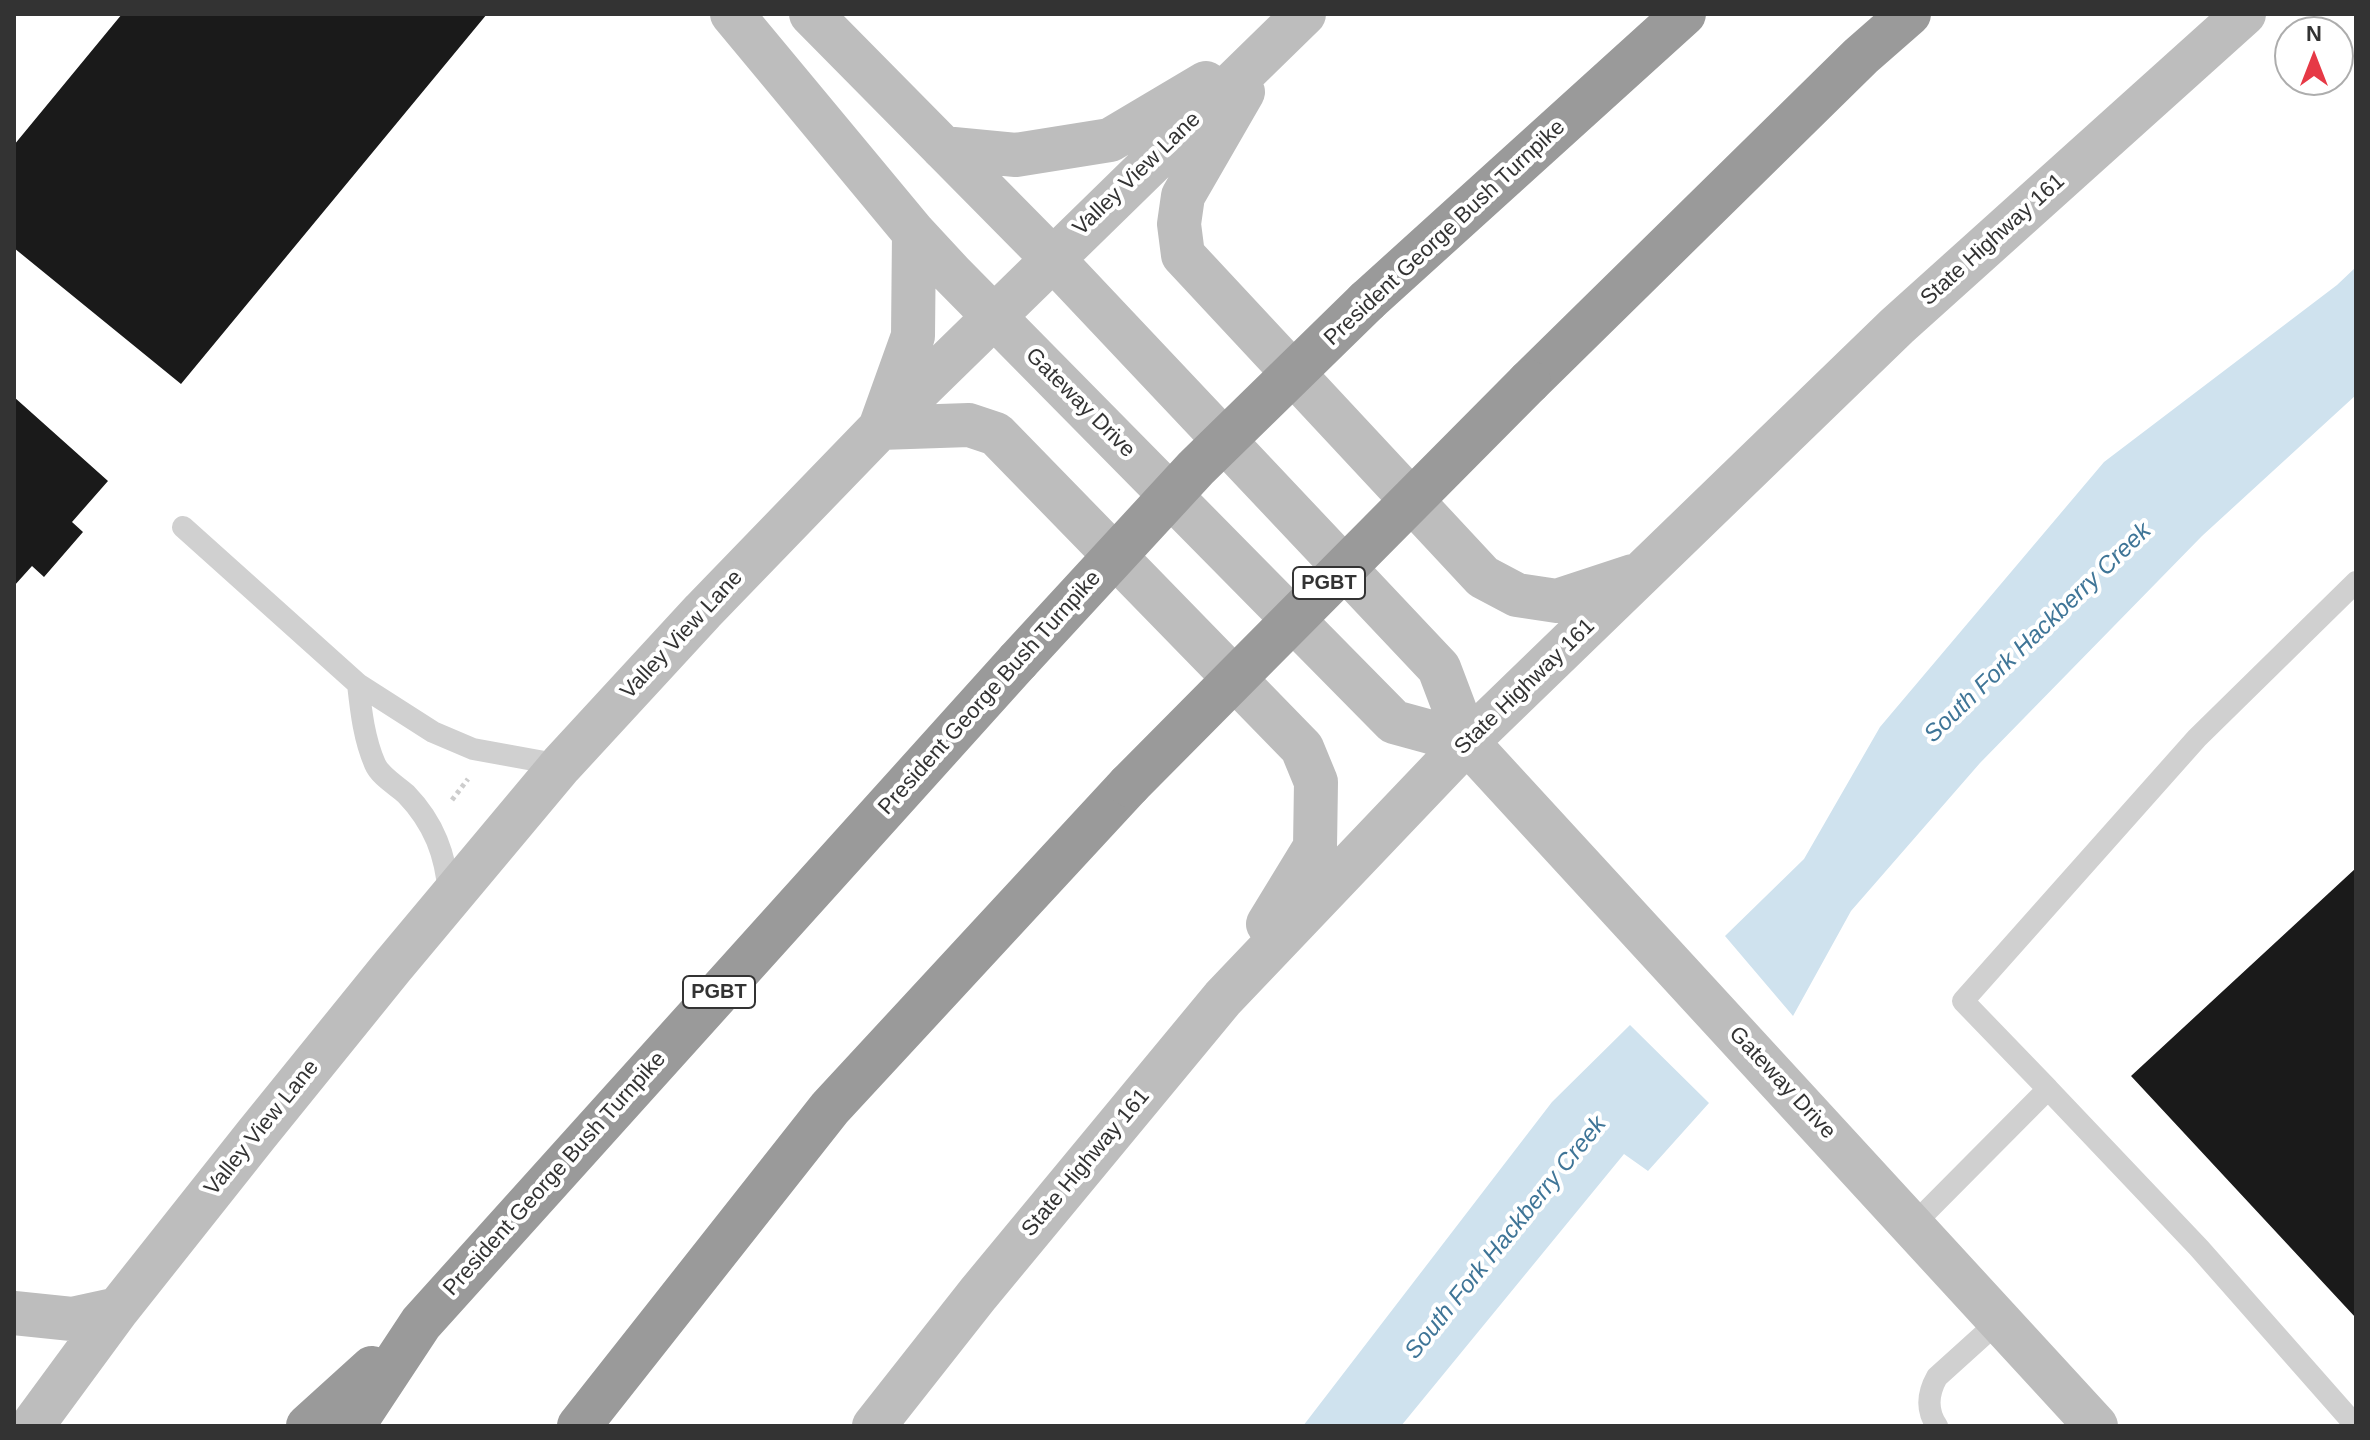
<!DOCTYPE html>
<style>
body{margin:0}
#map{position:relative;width:2370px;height:1440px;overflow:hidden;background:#fff;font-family:Arial,sans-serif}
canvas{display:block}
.frame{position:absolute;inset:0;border:16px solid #333;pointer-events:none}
.north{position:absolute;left:2274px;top:16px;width:80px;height:80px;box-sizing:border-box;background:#fff;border:2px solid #adadad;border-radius:50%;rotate:0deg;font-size:22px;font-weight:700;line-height:32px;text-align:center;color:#333}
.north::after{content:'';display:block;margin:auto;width:28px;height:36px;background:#e63946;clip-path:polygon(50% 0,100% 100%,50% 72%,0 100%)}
</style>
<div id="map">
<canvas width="2370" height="1440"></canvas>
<div class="frame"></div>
<div class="north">N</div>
</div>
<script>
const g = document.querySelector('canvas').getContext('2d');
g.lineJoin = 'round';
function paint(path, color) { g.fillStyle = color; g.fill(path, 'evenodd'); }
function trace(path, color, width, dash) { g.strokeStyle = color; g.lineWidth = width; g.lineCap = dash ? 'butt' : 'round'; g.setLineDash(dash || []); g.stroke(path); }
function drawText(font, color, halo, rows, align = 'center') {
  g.font = font + ' Arial,sans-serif'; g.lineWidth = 8; g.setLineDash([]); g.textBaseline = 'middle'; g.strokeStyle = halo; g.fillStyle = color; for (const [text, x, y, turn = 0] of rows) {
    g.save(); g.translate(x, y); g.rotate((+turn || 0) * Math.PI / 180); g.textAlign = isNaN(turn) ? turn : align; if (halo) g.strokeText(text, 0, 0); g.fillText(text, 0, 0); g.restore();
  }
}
paint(new Path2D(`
 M2356 267V395L2202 536 1980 763 1851 911 1793 1016 1725 936 1804 859 1880 727 2104 462 2337 285Z
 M1630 1025 1709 1103 1648 1171 1624 1154 1401 1426H1303L1552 1102Z`), '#cfe2ee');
paint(new Path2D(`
 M122 14H487L181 384 14 248V145Z
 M14 397 108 481 72 522 83 532 44 577 32 566 14 586Z
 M2356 868V1318L2131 1076Z`), '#1a1a1a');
trace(new Path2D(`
 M452 800 468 779`), '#cdcdcd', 5, [4, 4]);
trace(new Path2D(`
 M183 527 358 684 433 732 473 749 561 765
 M358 684C361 711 364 739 375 764 380 776 396 785 406 794 434 823 446 855 449 895
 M2048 1089 1963 1001 2197 738 2356 582
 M1912 1226 2048 1089 2199 1248 2356 1426
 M1937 1426C1926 1410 1928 1393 1937 1377L1999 1321`), '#d0d0d0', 22);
trace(new Path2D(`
 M732 14 914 233 952 274 1394 722 1467 742
 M811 14 1052 258 1439 668 1467 742 2096 1426
 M1243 92 1183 196 1179 224 1183 255 1483 577 1517 595 1557 601 1633 576
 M943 148 1016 155 1110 140 1206 83
 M914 233 913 336 880 428 969 425 996 434 1302 748 1316 782 1315 847 1268 924
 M14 1313 72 1319 118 1309
 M32 1426 118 1309 256 1135 392 967 561 765 703 611 880 428 1304 14
 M874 1426 978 1294 1223 998 1467 742 1897 326 2244 14`), '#bdbdbd', 44);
trace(new Path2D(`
 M1367 301 1684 14
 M1529 382 1861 56 1909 14
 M308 1426 372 1368
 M353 1426 421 1323 1018 661
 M579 1426 830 1108 1129 785`), '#9a9a9a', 44);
trace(new Path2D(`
 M1018 661 1196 468 1367 301
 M1129 785 1529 382`), '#9a9a9a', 44);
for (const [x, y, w] of [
 [1329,583,72],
 [719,992,72]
]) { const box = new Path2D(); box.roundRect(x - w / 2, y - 16, w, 32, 6); g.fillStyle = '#fff'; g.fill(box); trace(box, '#333', 2); }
drawText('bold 20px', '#333', null, [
 ["PGBT",1329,583],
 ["PGBT",719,992]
]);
drawText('22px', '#333', '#fff', [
 ["Valley View Lane",1137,174,-44],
 ["President George Bush Turnpike",1445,233,-43],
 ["State Highway 161",1993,240,-42],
 ["Gateway Drive",1080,403,45],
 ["Valley View Lane",682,635,-47],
 ["State Highway 161",1525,687,-44],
 ["President George Bush Turnpike",990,693,-48],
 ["Gateway Drive",1782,1083,47],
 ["Valley View Lane",262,1128,-51],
 ["State Highway 161",1086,1163,-50],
 ["President George Bush Turnpike",555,1174,-48]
]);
drawText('italic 24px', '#3f7597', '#fff', [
 ["South Fork Hackberry Creek",2038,633,-44],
 ["South Fork Hackberry Creek",1506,1238,-51]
]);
</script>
